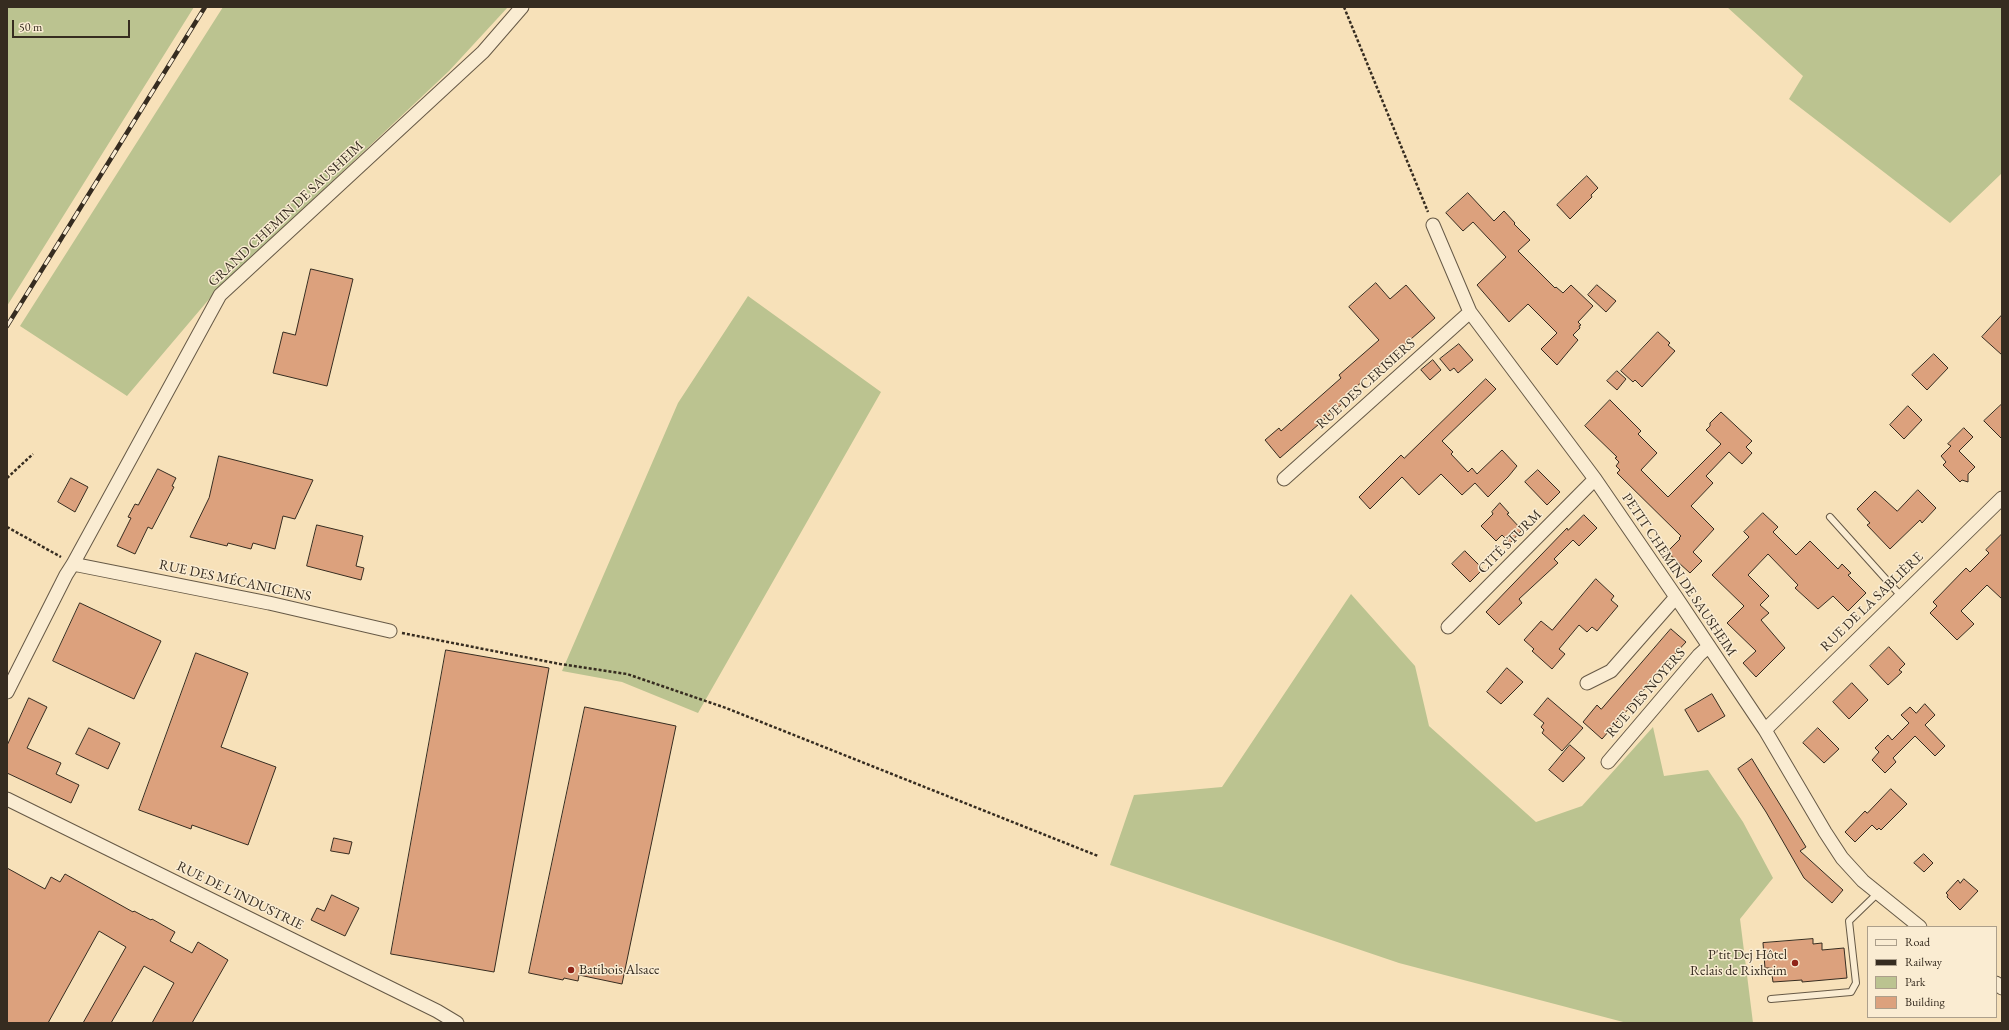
<!DOCTYPE html>
<meta charset="utf-8">
<style>
body{margin:0}
#map{position:relative;width:2009px;height:1030px;overflow:hidden;background:#f7e1b9;font-family:"EB Garamond",serif}
canvas{display:block}
.frame{position:absolute;inset:0;border:8px solid #362c20;pointer-events:none}
.legend{position:absolute;left:1867px;top:926px;width:130px;height:92px;box-sizing:border-box;background:#faecd2;border:1px solid #ac9f8b;margin:0;padding:5px 7px;list-style:none;font-size:12px;color:#362c20}
.legend li{display:flex;align-items:center;gap:8px;height:20px}
.legend b{width:20px;border:1px solid #ac9f8b}
.scale{position:absolute;left:12px;top:20px;width:118px;height:18px;box-sizing:border-box;border:2px solid #362c20;border-top:0;padding-left:5px;font-size:12px;line-height:14px;white-space:nowrap;color:#362c20;-webkit-text-stroke:3px #faecd2;paint-order:stroke}
</style>
<div id="map">
<canvas width="2009" height="1030"></canvas>
<div class="frame"></div>
<ul class="legend">
<li><b style="height:5px;background:#faecd2"></b>Road</li>
<li><b style="height:5px;background:#362c20"></b>Railway</li>
<li><b style="height:11px;background:#bbc390"></b>Park</li>
<li><b style="height:11px;background:#dca17d"></b>Building</li>
</ul>
<div class="scale">50 m</div>
</div>
<script>
const g = document.querySelector('canvas').getContext('2d');
g.lineJoin = 'round';
function paint(path, color) { g.fillStyle = color; g.fill(path, 'evenodd'); }
function trace(path, color, width, dash) { g.strokeStyle = color; g.lineWidth = width; g.lineCap = dash ? 'butt' : 'round'; g.setLineDash(dash || []); g.stroke(path); }
function drawText(font, color, halo, rows, align = 'center') {
  g.font = font + ' "EB Garamond",serif'; g.lineWidth = 3; g.setLineDash([]); g.textBaseline = 'middle'; g.strokeStyle = halo; g.fillStyle = color; for (const [text, x, y, turn = 0] of rows) {
    g.save(); g.translate(x, y); g.rotate((+turn || 0) * Math.PI / 180); g.textAlign = isNaN(turn) ? turn : align; if (halo) g.strokeText(text, 0, 0); g.fillText(text, 0, 0); g.restore();
  }
}
paint(new Path2D(`
 M8 7H194L7 306V9Z
 M223 7H508L449 71 216 291 127 396 20 326Z
 M1727 7H2002V173L1950 223 1789 99 1803 76Z
 M748 296 881 392 698 713 622 682 562 671 678 403Z
 M1351 594 1415 666 1429 726 1536 822 1582 806 1653 727 1664 776 1708 770 1743 822 1773 878 1740 919 1753 1023H1627L1399 963 1110 865 1134 795 1222 787Z`), '#bbc390');
const building = new Path2D(`
 M1587 176 1598 188 1591 195 1592 197 1570 219 1557 205Z
 M1468 193 1494 221 1504 211 1515 223 1514 224 1530 240 1518 251 1555 288 1556 287 1563 293 1571 285 1593 306 1578 322 1581 325 1579 326 1580 328 1573 335 1578 340 1557 365 1541 349 1557 333 1528 304 1509 322 1477 285 1506 257 1473 222 1463 231 1446 213Z
 M311 269 353 279 327 386 273 373 283 332 295 335Z
 M1376 283 1390 299 1406 285 1435 318 1340 401 1342 404 1280 458 1265 440 1279 428 1281 431 1341 378 1339 375 1379 340 1349 307Z
 M1597 285 1616 301 1606 312 1588 295Z
 M2002 315V355L1982 337Z
 M1658 332 1670 343 1668 345 1675 351 1642 387 1635 380 1633 382 1621 371Z
 M1459 344 1473 360 1458 373 1454 368 1450 371 1440 359Z
 M1934 354 1948 368 1927 390 1912 375Z
 M1433 360 1441 370 1430 380 1421 370Z
 M1617 371 1626 379 1617 390 1607 381Z
 M1486 379 1496 389 1442 441 1453 452 1451 454 1468 472 1472 468 1477 474 1502 450 1517 466 1508 477 1488 497 1475 483 1462 495 1441 474 1419 495 1402 477 1370 509 1359 497 1401 455 1404 458Z
 M1610 400 1641 431 1638 434 1657 453 1641 470 1668 497 1721 444 1706 430 1710 426V423L1721 412 1752 441 1746 447 1752 453 1742 464 1729 452 1706 476 1713 483 1691 506 1714 529 1693 552 1702 561 1690 573 1667 552 1680 539 1679 538 1681 536 1617 473 1620 470 1616 466 1619 462 1615 458 1617 457 1585 426Z
 M2002 404V439L1984 421Z
 M1908 406 1922 420 1904 439 1890 425Z
 M1964 428 1973 437 1959 451 1975 467 1968 474V482L1962 480 1960 482 1943 465 1946 462 1941 456 1951 446 1948 444Z
 M219 456 313 480 295 519 283 516 275 549 253 543 251 549 228 543 227 546 190 537 209 498Z
 M158 469 176 478 172 486 174 487 152 529 148 527 135 554 117 546 131 518 128 517 135 504 138 505Z
 M1538 470 1560 492 1547 505 1525 482Z
 M71 478 88 487 75 512 58 502Z
 M1918 490 1936 508 1922 523 1920 520 1890 549 1867 525 1870 523 1857 509 1875 491 1897 511Z
 M1500 503 1509 513 1507 514 1522 530 1510 543 1502 535 1496 541 1481 526 1493 514 1492 512Z
 M1763 513 1778 527 1773 532 1796 555 1810 541 1838 569 1842 564 1851 573 1848 575 1866 593 1848 611 1833 596 1818 609 1795 588 1798 585 1768 554 1748 575 1769 596 1760 605 1769 613 1761 620 1785 648 1756 677 1743 663 1756 651 1727 623 1744 606 1712 575 1749 537 1744 532Z
 M1584 515 1597 528 1579 546 1573 540 1554 559 1558 563 1519 599 1522 603 1499 625 1486 612 1567 528 1568 530Z
 M317 525 363 536 356 566 364 568 361 580 307 566Z
 M2002 534V599L1987 585 1961 611 1974 624 1957 640 1930 613 1937 606 1933 602 1966 568 1970 572 1989 553 1986 550Z
 M1465 551 1483 569 1470 582 1452 564Z
 M1596 579 1614 596 1611 600 1618 606 1597 631 1592 627 1587 632 1579 625 1559 649 1565 654 1552 669 1532 651 1534 649 1524 640 1541 621 1552 630Z
 M80 603 161 641 134 699 53 661Z
 M1671 629 1686 642 1651 680 1638 698 1602 739 1583 722 1597 705 1601 709Z
 M1889 647 1905 664 1899 670 1902 672 1888 685 1870 666Z
 M446 650 549 668 494 972 391 954Z
 M196 653 248 673 221 747 276 767 248 845 192 825 191 829 139 810Z
 M1507 668 1523 682 1501 704 1487 692Z
 M1852 683 1868 700 1849 719 1833 702Z
 M1712 694 1725 716 1698 732 1685 710Z
 M29 698 47 707 27 748 61 763 56 774 79 785 71 803 7 773V746Z
 M1548 698 1583 728 1562 751 1542 733 1544 730 1541 727 1544 723 1534 715Z
 M1925 704 1935 715 1925 725 1945 746 1935 756 1915 736 1893 758 1896 762 1885 773 1872 760 1879 752 1875 748 1888 735 1892 740 1909 723 1901 715 1910 707 1916 713Z
 M585 707 676 726 622 984 579 975 578 981 564 978 563 980 529 973Z
 M89 728 120 743 108 769 76 754Z
 M1818 728 1839 749 1824 763 1803 743Z
 M1570 745 1585 758 1563 782 1549 770Z
 M1752 759 1806 847 1800 851 1843 890 1832 903 1804 878 1766 812 1738 769Z
 M1891 789 1907 804 1881 830 1879 828 1877 830 1872 825 1855 842 1845 832 1865 811 1867 813Z
 M334 838 352 842 349 854 331 851Z
 M1924 854 1933 863 1924 872 1914 863Z
 M7 868 45 889 51 877 60 882 65 874 133 912 134 911 151 920 152 919 175 932 170 941 192 953 198 942 228 960 192 1023H152L174 983 144 966 111 1023H83L126 947 99 931 48 1023H7Z
 M1964 879 1978 891 1960 910 1947 897 1948 895 1946 893 1958 880 1960 883Z
 M332 895 359 908 345 936 311 920 317 908 324 911Z
 M1813 939V944L1822 943V950L1844 948 1847 978 1802 982V980L1773 982 1771 968H1765L1763 943Z`);
paint(building, '#dca17d');
trace(building, '#362c20', 1);
const lane = new Path2D(`
 M1830 517 1901 596
 M1771 999 1851 992 1856 983 1849 921 1878 893`);
const street = new Path2D(`
 M1433 225 1470 312 1595 479 1676 597 1765 730 1825 832 1842 858 1863 881 1920 927
 M1284 479 1470 312
 M73 564 269 603 390 631
 M1448 627 1595 479
 M1587 683 1611 671 1676 597
 M7 692 66 575 73 564 220 295 483 52 522 7
 M1765 730 2002 498
 M1608 762 1699 655 1709 646
 M7 799 437 1011 457 1023
 M1996 983 2002 988`);
trace(lane, '#665946', 8);
trace(street, '#665946', 15);
trace(new Path2D(`
 M1344 7 1428 212
 M7 478 33 454
 M7 527 61 557
 M402 633 560 664 627 674 726 708 1098 856`), '#362c20', 2.5, [3, 2]);
trace(lane, '#faecd2', 6);
trace(street, '#faecd2', 13);
const rail = new Path2D(`
 M7 326 205 7`);
trace(rail, '#362c20', 4.5);
trace(rail, '#faecd2', 3, [9]);
for (const [x, y, r, color] of [
 [1795,963,4,"#8f2418"],
 [571,970,4,"#8f2418"]
]) { const dot = new Path2D(); dot.arc(x, y, r, 0, 2 * Math.PI); g.fillStyle = color; g.fill(dot); trace(dot, '#faecd2', 1.5); }
drawText('14px', '#362c20', '#faecd2', [
 ["GRAND CHEMIN DE SAUSHEIM",286,214,-43],
 ["RUE DES CERISIERS",1366,384,-42],
 ["CITÉ STURM",1510,542,-45],
 ["PETIT CHEMIN DE SAUSHEIM",1679,575,56],
 ["RUE DES MÉCANICIENS",235,581,12],
 ["RUE DE LA SABLIÈRE",1872,602,-44],
 ["RUE DES NOYERS",1646,693,-49],
 ["RUE DE L'INDUSTRIE",240,896,26]
]);
drawText('14px', '#362c20', '#faecd2', [
 ["P'tit Dej Hôtel",1787,955],
 ["Relais de Rixheim",1787,971],
 ["Batibois Alsace",579,970,"left"]
], 'right');
</script>
